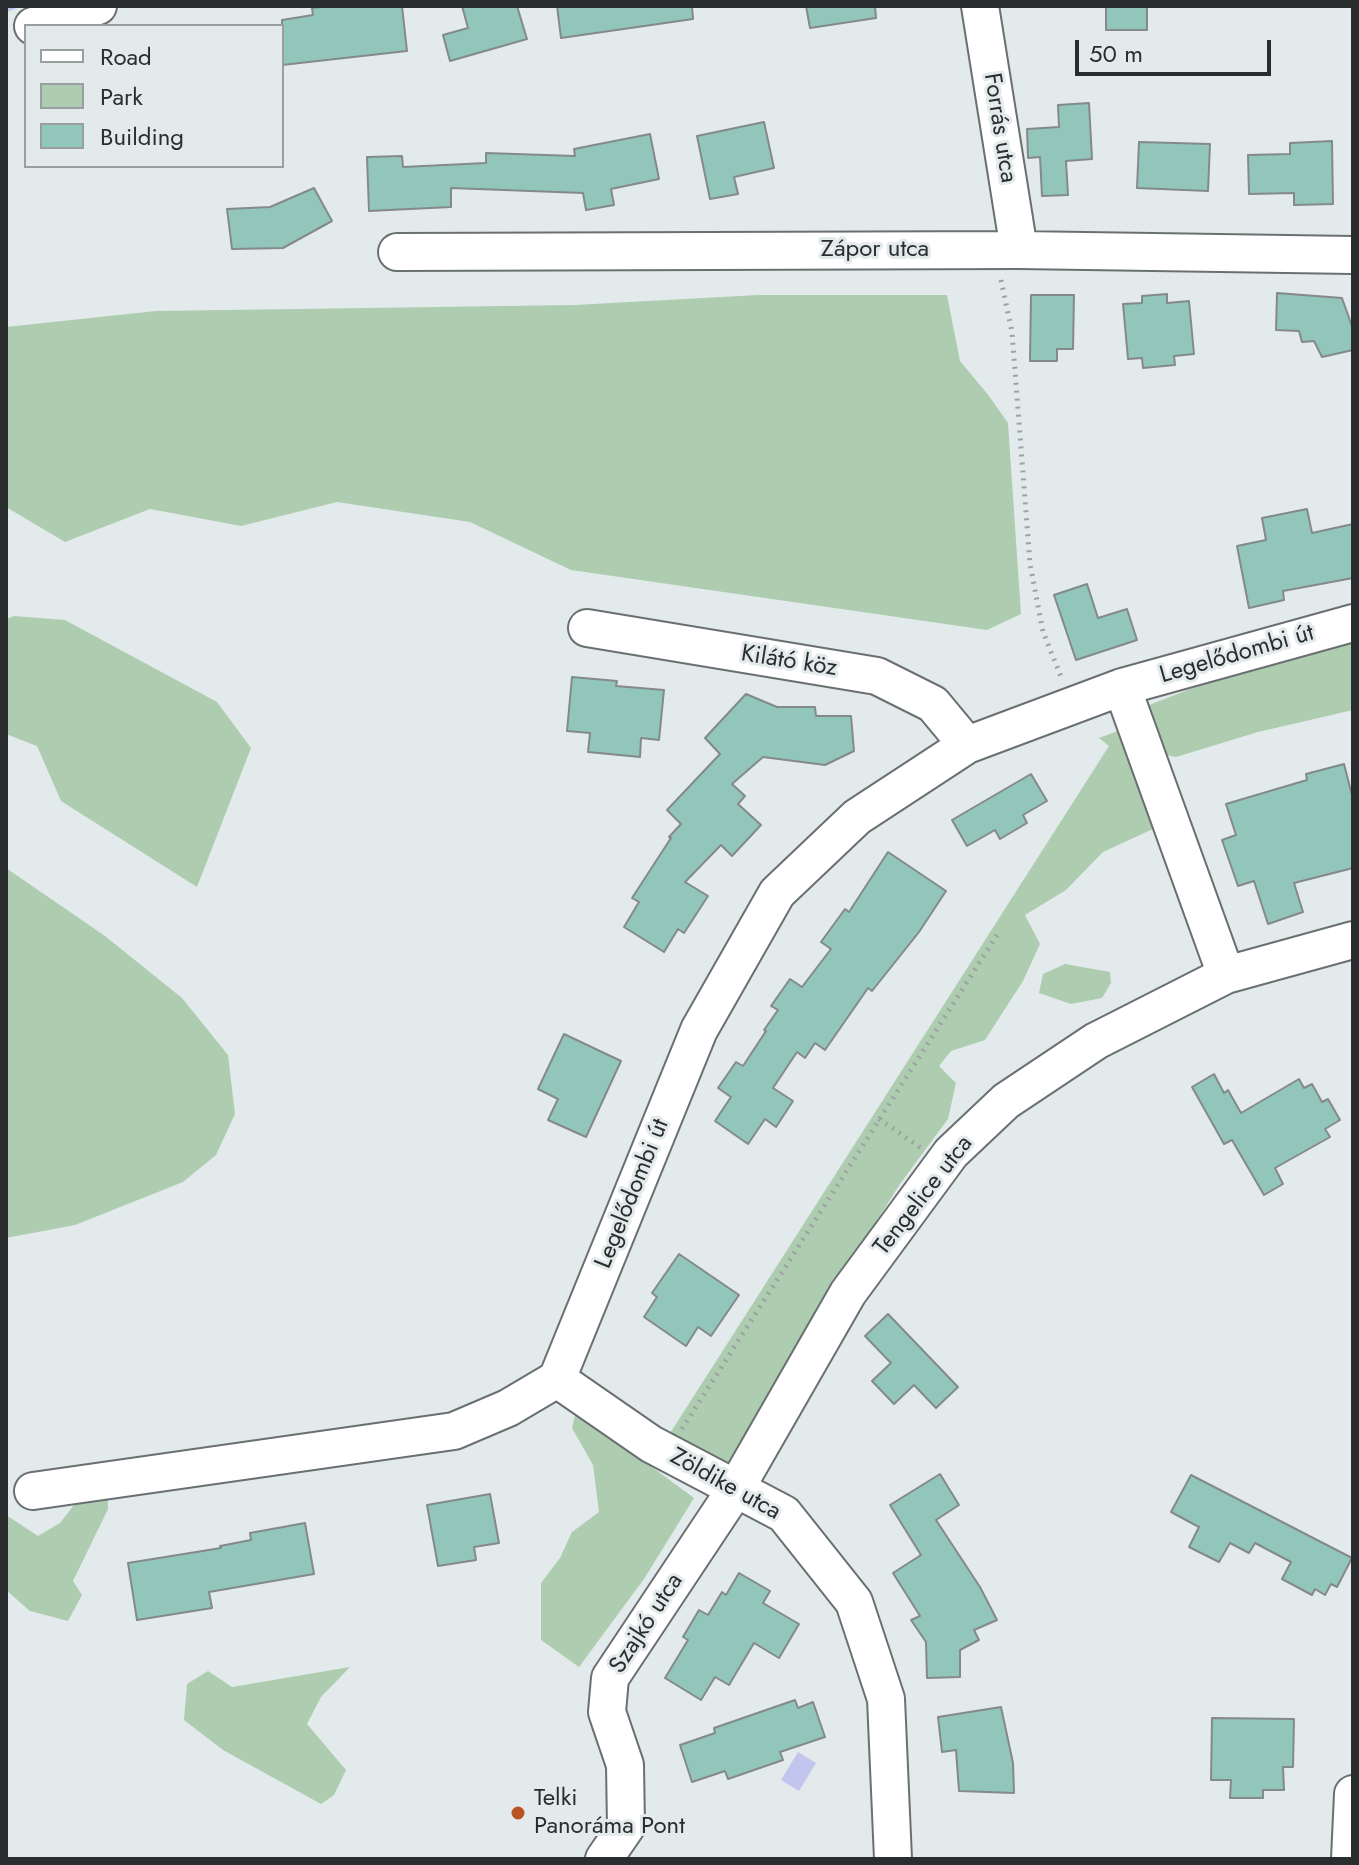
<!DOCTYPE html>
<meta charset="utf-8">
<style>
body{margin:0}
#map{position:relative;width:1359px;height:1865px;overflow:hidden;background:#e3eaec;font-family:Jost,sans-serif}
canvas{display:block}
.frame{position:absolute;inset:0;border:8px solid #2a2d2d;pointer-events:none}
.legend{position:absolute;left:24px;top:24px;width:260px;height:144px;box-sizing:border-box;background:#e3eaec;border:2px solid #999ea0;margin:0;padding:10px 14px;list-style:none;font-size:24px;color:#2a2d2d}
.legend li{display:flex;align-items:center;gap:16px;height:40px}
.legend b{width:40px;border:2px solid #999ea0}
.scale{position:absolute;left:1075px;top:40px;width:196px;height:36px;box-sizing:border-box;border:4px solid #2a2d2d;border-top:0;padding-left:10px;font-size:24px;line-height:28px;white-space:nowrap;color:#2a2d2d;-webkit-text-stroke:6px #e3eaec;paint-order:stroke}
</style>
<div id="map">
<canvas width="1359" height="1865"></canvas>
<div class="frame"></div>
<ul class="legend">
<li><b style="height:10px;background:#fff"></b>Road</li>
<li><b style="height:22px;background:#aeccaf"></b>Park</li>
<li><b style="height:22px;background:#92c6bb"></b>Building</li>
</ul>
<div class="scale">50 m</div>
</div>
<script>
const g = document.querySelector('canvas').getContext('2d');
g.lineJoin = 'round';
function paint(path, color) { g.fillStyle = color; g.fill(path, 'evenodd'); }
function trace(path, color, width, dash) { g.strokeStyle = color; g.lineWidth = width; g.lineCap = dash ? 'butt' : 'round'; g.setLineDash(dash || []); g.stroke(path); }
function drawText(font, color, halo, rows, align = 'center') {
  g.font = font + ' Jost,sans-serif'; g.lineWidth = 6; g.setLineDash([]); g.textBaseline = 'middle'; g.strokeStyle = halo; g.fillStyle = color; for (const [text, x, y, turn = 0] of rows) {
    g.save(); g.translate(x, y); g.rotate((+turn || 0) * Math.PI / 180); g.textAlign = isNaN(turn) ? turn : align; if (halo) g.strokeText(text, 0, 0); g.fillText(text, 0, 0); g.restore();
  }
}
paint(new Path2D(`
 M758 295H947L960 361 989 396 1008 423 1021 614 987 630 571 570 470 522 337 502 241 526 150 509 65 542 6 507V327L156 311 575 305Z
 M14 616 65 620 217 702 251 748 197 887 61 801 37 746 6 734V619Z
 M1353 638V710L1258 732 1176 757 1154 753 1144 707 1234 672Z
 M1123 729 1153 829 1103 852 1066 890 1025 915 1040 944 1023 981 985 1040 951 1051 939 1066 956 1083 948 1119 900 1184 806 1332 720 1476 667 1438 1109 746 1099 738Z
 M6 868 105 936 182 998 228 1055 235 1114 216 1155 183 1182 75 1225 6 1238Z
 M1065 964 1110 972 1111 983 1102 998 1071 1004 1039 993 1043 974Z
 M576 1411 694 1498 644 1579 579 1667 541 1640V1583L560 1558 572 1532 599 1512 593 1465 572 1428Z
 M108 1489V1509L73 1581 82 1595 68 1621 30 1611 6 1590V1515L38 1536 60 1523 81 1496Z
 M350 1667 321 1697 307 1724 346 1770 334 1795 321 1804 223 1750 184 1720 187 1684 208 1671 232 1687Z`), '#aeccaf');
paint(new Path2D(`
 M798 1752 816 1763 799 1791 781 1780Z`), '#c2c5ed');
trace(new Path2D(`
 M6 8 12 6`), '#c2c5ed', 8);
const building = new Path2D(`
 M332 6H402L407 51 282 65V20L313 15 312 8Z
 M462 6H517L527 39 450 61 443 35 468 28Z
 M557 6H692L693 19 561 38Z
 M806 6H875L876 18 810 28Z
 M1106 6H1147V30H1106Z
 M1089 103 1092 159 1066 161 1068 195 1042 196 1040 157 1028 158 1027 129 1059 127 1058 105Z
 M764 122 774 168 734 177 738 194 710 199 697 136Z
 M650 134 659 179 611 189 614 205 586 210 583 193 451 188V207L369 211 367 157 402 156 403 167 486 163V153L575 156 574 149Z
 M1332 141 1333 204 1294 205V193L1249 194 1248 155 1290 154V143Z
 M1139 142 1210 144 1208 191 1137 188Z
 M314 188 332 221 283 248 232 249 227 209 270 207Z
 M1277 293 1342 298 1353 329V350L1322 357 1314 341 1302 342 1299 331 1276 330Z
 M1167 294V303L1189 301 1194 354 1174 356 1175 365 1143 368 1142 358 1128 359 1123 304 1142 303V296Z
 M1031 295H1074L1073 349H1057V361H1030Z
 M1307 509 1312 533 1353 524V578L1283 591 1284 600 1249 608 1237 546 1266 540 1262 518Z
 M1087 584 1098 618 1127 609 1137 640 1076 660 1054 595Z
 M572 677 617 681 616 686 664 690 659 740 641 738 640 757 588 752 590 733 567 731Z
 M746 694 777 707H815L816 716H851L854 751 825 765 763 757 732 784 745 796 738 804 761 825 732 856 721 845 685 882 708 896 684 933 678 929 664 952 624 927 639 902 632 898 671 838 669 837 681 824 667 810 720 754 705 738Z
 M1344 764 1353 799V868L1294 883 1303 912 1268 924 1254 881 1238 886 1222 840 1236 835 1226 804 1307 780 1306 774Z
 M1031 774 1047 801 1023 815 1027 823 1000 839 995 830 967 846 952 820Z
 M888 852 946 891 919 932 872 991 868 988 825 1050 815 1043 805 1058 797 1052 773 1088 793 1101 776 1127 765 1119 748 1144 715 1121 731 1097 718 1088 736 1062 743 1066 766 1031 764 1030 778 1010 771 1006 790 979 802 987 831 949 821 942 845 909 849 912Z
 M564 1034 621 1061 586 1137 548 1120 558 1099 538 1089Z
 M1214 1074 1224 1093 1228 1090 1241 1113 1299 1079 1304 1088 1312 1084 1322 1102 1328 1099 1340 1120 1325 1129 1330 1137 1275 1168 1283 1184 1264 1195 1232 1140 1224 1144 1192 1087Z
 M679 1254 739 1295 711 1336 698 1327 686 1346 644 1317 657 1297 652 1293Z
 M888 1314 958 1387 936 1408 914 1385 894 1404 872 1381 891 1363 865 1336Z
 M940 1474 959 1505 936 1520 980 1587 997 1620 974 1630 979 1640 960 1650V1677L927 1678 926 1642 911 1620 920 1616 893 1573 921 1555 890 1505Z
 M1191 1475 1352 1558 1337 1587 1331 1584 1325 1595 1315 1589 1312 1595 1282 1579 1291 1562 1255 1543 1249 1553 1230 1543 1219 1562 1189 1547 1199 1527 1171 1512Z
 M490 1494 499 1543 474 1547 476 1560 438 1566 427 1505Z
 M305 1523 314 1574 209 1592 212 1608 137 1620 128 1563 221 1548 220 1546 251 1540 250 1533Z
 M739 1573 770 1591 763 1603 799 1624 779 1658 754 1643 729 1685 715 1677 701 1700 665 1678 688 1640 683 1637 699 1610 708 1615 722 1592 726 1595Z
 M795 1700 798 1708 813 1702 825 1737 780 1752 783 1760 728 1779 725 1771 692 1782 680 1745 715 1733 714 1728Z
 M1001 1707 1013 1763 1014 1793 959 1791 956 1750 942 1752 938 1717Z
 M1212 1718 1294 1719 1293 1767H1283L1284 1790H1263V1798H1230L1231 1780H1211Z`);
paint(building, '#92c6bb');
trace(building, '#838a88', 2);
const minor = new Path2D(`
 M980 6 1019 250
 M33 26 98 6
 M397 252 1019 250 1353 255
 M587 628 877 676 933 704 967 745
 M1122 687 1226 975
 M557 1379 651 1444 784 1514 854 1602 886 1699 893 1859
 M33 1491 454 1431 508 1408 557 1379 699 1030 777 893 857 817 967 745 1122 687 1353 623
 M604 1859 626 1827 625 1765 607 1712 610 1678 735 1490 848 1293 951 1153 1006 1101 1096 1041 1226 975 1353 940
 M1350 1859 1353 1794`);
trace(minor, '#6a7071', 40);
trace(new Path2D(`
 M1001 280 1012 332 1030 564 1043 632 1062 679
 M879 1119 921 1148
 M682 1429 997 935`), '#9da2a4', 5, [2, 6]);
trace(minor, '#fff', 36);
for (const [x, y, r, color] of [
 [518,1813,8,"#b7541f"]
]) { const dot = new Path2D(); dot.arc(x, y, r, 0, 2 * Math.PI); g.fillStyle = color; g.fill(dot); trace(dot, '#e3eaec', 3); }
drawText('24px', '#2a2d2d', '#e3eaec', [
 ["Forrás utca",999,128,81],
 ["Zápor utca",875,250],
 ["Legelődombi út",1237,655,-16],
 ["Kilátó köz",789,662,9],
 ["Legelődombi út",633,1194,-68],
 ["Tengelice utca",924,1196,-52],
 ["Zöldike utca",725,1485,29],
 ["Szajkó utca",647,1624,-57]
]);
drawText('24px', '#2a2d2d', '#e3eaec', [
 ["Telki",534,1799],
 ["Panoráma Pont",534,1827]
], 'left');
</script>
